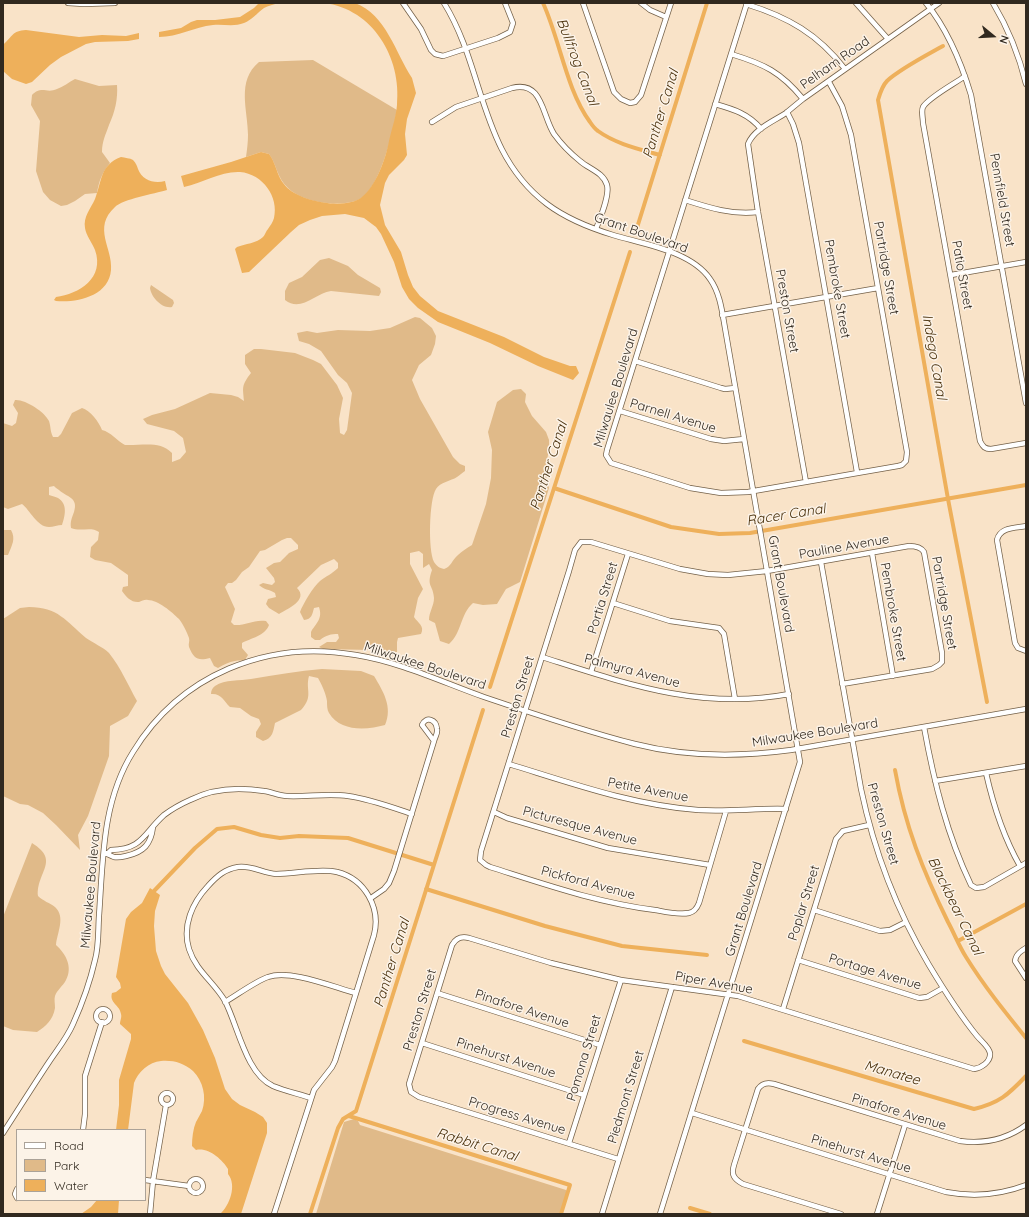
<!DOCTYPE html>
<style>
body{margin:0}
#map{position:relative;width:1029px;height:1217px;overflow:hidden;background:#f9e3c8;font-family:Quicksand,sans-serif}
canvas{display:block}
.frame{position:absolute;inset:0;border:4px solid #31291f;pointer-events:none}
.legend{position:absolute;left:16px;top:1129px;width:130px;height:72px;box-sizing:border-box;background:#fcf3e8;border:1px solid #aba298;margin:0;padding:5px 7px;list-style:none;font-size:12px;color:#31291f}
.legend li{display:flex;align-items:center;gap:8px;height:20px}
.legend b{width:20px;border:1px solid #aba298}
.north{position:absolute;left:973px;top:16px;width:40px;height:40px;-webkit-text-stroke:3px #fcf3e8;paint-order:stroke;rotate:108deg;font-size:11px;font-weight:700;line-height:16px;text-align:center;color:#31291f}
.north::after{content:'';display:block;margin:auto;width:14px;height:18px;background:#31291f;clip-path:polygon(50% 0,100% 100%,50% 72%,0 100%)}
</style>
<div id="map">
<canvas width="1029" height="1217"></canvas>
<div class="frame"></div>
<ul class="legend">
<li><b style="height:5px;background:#fff"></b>Road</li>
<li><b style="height:11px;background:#e0ba89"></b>Park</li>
<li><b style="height:11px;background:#eeb05b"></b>Water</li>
</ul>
<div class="north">N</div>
</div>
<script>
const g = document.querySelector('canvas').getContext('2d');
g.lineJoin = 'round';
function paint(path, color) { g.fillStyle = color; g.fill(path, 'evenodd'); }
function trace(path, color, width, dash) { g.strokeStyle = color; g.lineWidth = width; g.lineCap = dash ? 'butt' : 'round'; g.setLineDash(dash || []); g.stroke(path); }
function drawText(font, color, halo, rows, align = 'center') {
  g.font = font + ' Quicksand,sans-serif'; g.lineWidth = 3; g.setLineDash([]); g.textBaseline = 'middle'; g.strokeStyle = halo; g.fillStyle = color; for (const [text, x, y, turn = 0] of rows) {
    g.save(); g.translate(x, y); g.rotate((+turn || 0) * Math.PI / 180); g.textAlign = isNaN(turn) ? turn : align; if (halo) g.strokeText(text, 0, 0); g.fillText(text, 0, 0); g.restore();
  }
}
paint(new Path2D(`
 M313 60 397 110C393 132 380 188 360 199 350 204 338 204 327 203 314 202 297 197 288 188 277 178 277 165 269 154L261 152 246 157C247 150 248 142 248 135 248 110 236 81 259 62Z
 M75 79 99 86 117 85C118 99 115 112 109 125 106 134 102 141 102 152L110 163C102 173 99 181 97 193L85 194 75 201 67 205 61 206 50 200 43 192 36 171 40 121 31 105 32 95C42 85 46 94 57 89 63 87 69 82 75 79Z
 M329 258 348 266 358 275 380 288 381 292 379 296 331 291C315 293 301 313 285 300V291L289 283 302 277 320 260Z
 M151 285 173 300 174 303 172 307C162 309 151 297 150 288Z
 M415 317 420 318 432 328 436 336 435 344 431 355 419 365 412 380 420 399 453 457 460 464 465 466V471C462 473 460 475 457 477 451 481 440 482 436 489 429 500 428 550 434 562 437 566 439 568 444 569 451 567 452 560 458 555 462 551 467 548 472 545L486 504 491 478 492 450 488 432 497 402 513 390 521 389 526 394 525 402 532 416 546 432 549 440V449L545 472 549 488 520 582 506 589 497 604 483 605 473 603C460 614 462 633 449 644L440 641 435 623 429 620C429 612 434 606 434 598 433 584 426 587 432 570L429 564 423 568V554L419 551 410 553V564L423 589 418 598 414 617C418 623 425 626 421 634L398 638 397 642V652L393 655 370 650 323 649 319 647 327 642H336L339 638 338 634C331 634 326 635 320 640H315L311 637V632C316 623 323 619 319 607L314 608C312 615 312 619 304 620L300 612C303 604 313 587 320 581 326 576 332 574 338 568V563L334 559 321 565 297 588C309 600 287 609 279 614L269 608 266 604 268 599 276 597 275 593C269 589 264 590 259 585L263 583 272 585 275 582 274 578 266 568 274 563 280 562 289 553 298 549V545L291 538H287L282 540 265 550 260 551 249 567 242 572 236 580 232 583H228L225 587 235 609 231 622 234 625C245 626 254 619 266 621L269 625C265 636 251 638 242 643V648L248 655 245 660C242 661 239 660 235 661 229 662 223 665 218 668L214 666 210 658C198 661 194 659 189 647 188 644 190 641 189 638 187 632 183 624 179 619 172 612 158 600 148 600 145 599 142 601 139 602 132 603 126 597 122 591L123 587 128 586V575L111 563 95 560 90 557 91 547 98 540 99 532C91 526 81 532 71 528 70 521 72 518 74 512 79 497 66 497 59 490 57 489 55 487 54 486L49 487V495C52 496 56 497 58 498 68 504 65 516 62 525 58 525 53 527 49 527 37 527 30 510 22 504L8 509 3 507V423L12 426 16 423 18 413 13 405 15 400C25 399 45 412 49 421 51 427 50 431 53 437H58L61 434 72 413 82 408C90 410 99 422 102 430 111 432 117 441 125 445 140 446 160 440 172 453V462L180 459 186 452 183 438 174 431 147 424 143 419 152 415 175 409 210 393 231 395 238 397 244 401C243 387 241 386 251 373L245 364V355L254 349H261L295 353 313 360 321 364 337 385 343 398 339 419 340 433 344 435 347 430 352 393 347 383 338 375 321 351 309 344 299 341 297 333 307 331 317 333 338 330 370 331 390 328Z
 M3 530H11C16 539 12 545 8 555H3Z
 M29 607C58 607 66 621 86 638 93 643 103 647 109 653 121 668 128 685 137 701L128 716 110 726 109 756 88 816 78 835 80 850 56 825 43 813 28 805 20 804 3 796V619L20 608Z
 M322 669 361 671 374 676C383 691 393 707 385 725 367 730 340 732 329 713 327 710 327 705 327 701 326 694 322 685 318 678L309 676C305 690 314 696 301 710L275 723C273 732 273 738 263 741L256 737V732L261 724 259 719 251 716 240 708 230 707C223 700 221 693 211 694 211 691 212 688 215 686 225 679 240 681 251 679 275 675 299 671 322 669Z
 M32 843C61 861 36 872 38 896 43 901 50 903 55 907 66 917 57 933 56 945 66 954 73 967 66 980 63 986 57 990 55 996 54 999 55 1004 55 1008 53 1020 46 1026 37 1032L13 1030 3 1026V917Z
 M354 1119 358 1121 360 1125 566 1190 567 1191 560 1214H316L344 1122Z`), '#e0ba89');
paint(new Path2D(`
 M259 3H279C274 4 268 6 264 8 257 13 252 20 244 23 234 27 224 24 213 25 194 27 178 37 159 37V32L181 28 191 22 197 20H215L240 17 254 8Z
 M324 3C332 3 347 1 355 3 386 14 396 54 412 78L416 93 407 119 405 134 407 155 404 160 389 175 385 183 380 205 385 225 401 252 408 275 413 287 420 296 438 311 504 337 544 357 570 366H576L579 373 573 380 538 366 490 343 438 322 418 308 409 299 402 287 394 262 381 234 376 227 364 218 345 214 322 216 310 220 299 225 291 232 249 272 242 273 235 249 237 247C245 244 257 243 263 237 265 235 266 231 268 229 270 226 273 222 274 218 279 197 263 174 240 172 221 171 203 183 184 187L181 176 231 162 261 152 269 154C278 166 276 179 290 190 305 202 346 210 362 197 376 186 386 158 389 141 392 128 396 117 397 105 402 58 373 9 324 3Z
 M26 30 79 37 102 35 126 36 139 33V39L128 41 95 42 86 44 61 57 50 65 32 82 26 84 12 79 3 71V45C13 36 12 31 26 30Z
 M121 157C125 158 130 158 133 160 136 163 137 166 138 169 142 180 154 184 165 181L167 190C154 194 123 199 115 207 92 228 113 248 111 270 109 296 77 303 56 301L54 300 56 297C79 294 105 278 95 250 92 243 86 235 85 228 83 217 91 208 95 199 102 181 100 165 121 157Z
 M150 888 160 895 155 911 154 926 156 951 161 966 165 974 188 1003 203 1030 215 1058 225 1089 232 1099 240 1105 255 1112 263 1117 267 1123V1133L241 1214H220C230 1205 237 1185 228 1174V1169C222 1159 208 1147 196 1150L192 1146C192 1138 193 1129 196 1122 198 1118 200 1115 202 1111 207 1097 203 1081 193 1071 184 1063 173 1060 161 1061 149 1062 138 1072 134 1083L128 1130H116L119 1105V1080L131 1039V1034L120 1024C120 1021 122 1017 121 1014 120 1005 109 1003 112 993L116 992 121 988 120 983 116 977 126 919 131 912 142 903Z
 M97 1200H119L118 1214H81L91 1207Z`), '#eeb05b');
trace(new Path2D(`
 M543 3C560 40 566 89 590 122 592 125 595 129 598 131 616 144 639 149 660 155
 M943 46C927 55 900 69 887 81 882 86 880 93 878 100L948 499 987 702
 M636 231 707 3
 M554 488 671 527 719 534 750 533 1026 485
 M490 687 630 252
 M895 770C905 826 923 871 948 922 954 933 959 946 966 957 984 986 1005 1012 1026 1038
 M426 889 545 926 622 946 707 955
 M154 896V891L195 848 217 829 234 827 261 835 280 838 299 836 348 838 434 865
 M958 941 1026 904
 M744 1041 974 1109C999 1103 1008 1095 1026 1076
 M349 1116 570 1185 561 1214
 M690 1208 710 1214
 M310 1214 338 1128 343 1119 356 1111 483 710`), '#eeb05b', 4);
const minor = new Path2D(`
 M68 3 84 4 115 3
 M403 3 421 29 431 50 435 54 443 56 498 38 510 32 513 23 505 3
 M444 3C485 69 479 153 547 204 567 219 590 228 613 235 643 244 691 251 710 279 720 293 722 311 725 328L800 762 660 1214
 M583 3 614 92 621 99 630 103 635 102 641 95 671 3
 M641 3 650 10 666 17
 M747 3 607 450 606 455 611 463 690 488 721 493 748 492 898 466 902 465 906 461 907 452 851 135 842 106 829 82
 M856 3 888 39
 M926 3C948 30 961 62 971 95L1026 403
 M993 3C1008 28 1019 55 1026 84
 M746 4C788 17 818 34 845 69
 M731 54C764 64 781 72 803 99
 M965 76C956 83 929 97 923 107 921 111 923 118 923 123L980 441C983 447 985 449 991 449L1026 443
 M715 104C733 109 749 114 761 129
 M787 112 793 124 799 143 857 472
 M432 122 456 107 512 88C543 80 542 116 554 134 562 145 570 153 580 161 589 169 603 172 607 185 610 196 600 218 596 229
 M685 200C710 208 732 215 758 212
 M951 275 1026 262
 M722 315 878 288
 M635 361 721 388 725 389 735 388
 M620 411 711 439 724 441 744 439
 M806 482 758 212 748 144C754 129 774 121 786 113 792 108 798 103 803 99L939 3
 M1026 526C1015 528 1000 527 997 540L1015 643 1018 648 1026 651
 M872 553 893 676
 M613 603 670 621 719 628 724 634 735 699
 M542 657C624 683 701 711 789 694
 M591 672 628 554
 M924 727C934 782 947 835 971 885L976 888 984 887 1026 863
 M509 764C571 783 632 805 698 810 728 812 757 808 786 809
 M986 773C993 804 1004 838 1020 866
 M935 781 1026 766
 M726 811 699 903C697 908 694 912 689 913 678 915 666 912 655 910 598 903 544 884 490 867L486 865 480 860 481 851 569 571 575 550 581 542H591L680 569 708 574 728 575 767 571 909 546C916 546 921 547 924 552L942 653V662L939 665 932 669 842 684
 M494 812 507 818 608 848 710 865
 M105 853C108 854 111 856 114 857 118 858 122 857 126 856 144 852 151 844 153 827
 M107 854 111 850C143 849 143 834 164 815 172 809 181 804 190 800 213 788 239 787 264 791 272 792 279 796 287 796 308 797 328 793 348 796 370 799 391 807 412 814
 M371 898 384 889 389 883 394 871 434 741 422 725C426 716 436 719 437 729 438 733 435 737 434 741
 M814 910 880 931 890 930 906 922
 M1026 948C1021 951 1016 954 1015 961L1026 978
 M798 960 919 998 927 997 943 988
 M437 993 600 1045
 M225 1002C237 995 256 981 268 977 290 969 333 987 356 993
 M783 1009 836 839 843 831 869 825
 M96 1016a7 7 0 1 1 14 0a7 7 0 1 1-14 0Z
 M422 1043 584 1095
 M161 1099a6 6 0 1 1 12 0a6 6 0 1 1-12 0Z
 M692 1113 946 1192C973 1197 1000 1195 1026 1185
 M83 1130 85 1114V1076L102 1022
 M3 1133C18 1110 33 1086 49 1062 57 1050 67 1038 73 1024 82 1004 90 982 95 960 99 946 98 930 99 916 103 860 102 801 133 752 180 675 267 639 356 655 400 662 442 682 484 697 534 714 584 731 635 744 686 757 739 757 791 750L1026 709
 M569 1143 621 980
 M618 1159 419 1097 411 1092 409 1084 452 945C456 938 461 936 469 938L551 963 621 980 738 996 974 1069C981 1068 991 1062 990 1053 989 1047 981 1041 977 1036 959 1014 944 990 929 965 897 911 874 851 861 789L821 562
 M189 1186a7 7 0 1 1 14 0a7 7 0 1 1-14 0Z
 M145 1180 189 1186
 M17 1189 15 1194 17 1198
 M150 1214 153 1181 166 1105
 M274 1214 314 1090 332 1067 335 1061 374 935C381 908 365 879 337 872 319 868 295 874 276 874 263 873 251 865 238 867 225 869 217 876 208 886 192 903 182 926 189 949 196 971 214 982 225 1001 238 1026 246 1074 273 1086 285 1091 299 1094 311 1098
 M602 1214 672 987
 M841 1214 743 1184C734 1179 731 1175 734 1165L758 1089C762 1083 767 1082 774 1084L960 1141C984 1144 1006 1140 1026 1125
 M877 1214 905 1125`);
trace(minor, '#746149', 6);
trace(minor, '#fff', 4.5);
drawText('13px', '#31291f', '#fcf3e8', [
 ["Pelham Road",835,63,-35],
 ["Pennfield Street",1002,200,80],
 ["Grant Boulevard",641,233,19],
 ["Partridge Street",886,268,80],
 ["Patio Street",962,275,80],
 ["Pembroke Street",837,289,80],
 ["Preston Street",787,311,80],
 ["Milwaulee Boulevard",616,388,-73],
 ["Parnell Avenue",673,416,17],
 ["Pauline Avenue",844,547,-10],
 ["Grant Boulevard",781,584,80],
 ["Portia Street",603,598,-73],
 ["Partridge Street",944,603,80],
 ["Pembroke Street",893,612,80],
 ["Milwaukee Boulevard",425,666,18],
 ["Palmyra Avenue",632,671,15],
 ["Preston Street",518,697,-73],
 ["Milwaukee Boulevard",815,733,-9],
 ["Petite Avenue",648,790,11],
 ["Preston Street",883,824,74],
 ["Picturesque Avenue",580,826,15],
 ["Pickford Avenue",588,883,15],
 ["Milwaukee Boulevard",91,885,-85],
 ["Poplar Street",804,903,-73],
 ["Grant Boulevard",744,909,-73],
 ["Portage Avenue",875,972,17],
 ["Piper Avenue",714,983,10],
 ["Pinafore Avenue",522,1009,18],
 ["Preston Street",420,1010,-73],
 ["Pinehurst Avenue",506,1058,18],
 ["Pomona Street",584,1058,-73],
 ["Piedmont Street",626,1097,-73],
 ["Pinafore Avenue",899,1112,17],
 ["Progress Avenue",517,1116,17],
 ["Pinehurst Avenue",861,1154,17]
]);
drawText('italic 14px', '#49300b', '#fcf3e8', [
 ["Bullfrog Canal",577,62,69],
 ["Panther Canal",661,114,-73],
 ["Indego Canal",934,357,80],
 ["Panther Canal",549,466,-72],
 ["Racer Canal",786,515,-9],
 ["Blackbear Canal",955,906,64],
 ["Panther Canal",392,963,-73],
 ["Manatee",892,1073,16],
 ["Rabbit Canal",477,1145,17]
]);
</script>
